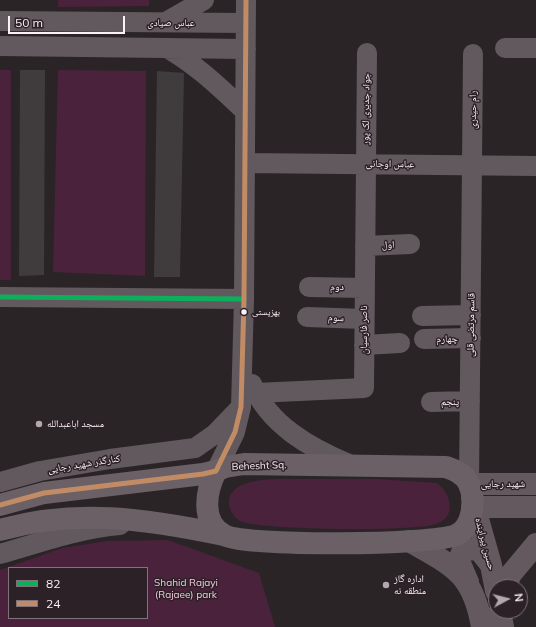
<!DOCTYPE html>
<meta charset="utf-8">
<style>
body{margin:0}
#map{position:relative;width:536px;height:627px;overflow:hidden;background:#2a2427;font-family:Mulish,sans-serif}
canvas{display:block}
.legend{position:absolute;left:8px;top:567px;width:140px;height:52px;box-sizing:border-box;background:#2d2128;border:1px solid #7f747a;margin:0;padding:5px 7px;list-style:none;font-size:12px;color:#faf1f5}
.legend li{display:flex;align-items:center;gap:8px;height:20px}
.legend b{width:20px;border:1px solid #7f747a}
.north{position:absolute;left:488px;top:579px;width:40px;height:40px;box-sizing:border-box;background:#2d2128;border:1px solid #7f747a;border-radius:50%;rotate:83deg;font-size:11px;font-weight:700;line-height:16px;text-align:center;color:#faf1f5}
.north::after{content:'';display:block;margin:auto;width:14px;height:18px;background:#b1a9ad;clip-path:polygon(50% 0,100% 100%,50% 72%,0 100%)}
.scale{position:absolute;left:8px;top:16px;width:117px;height:18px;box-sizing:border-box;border:2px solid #faf1f5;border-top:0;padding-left:5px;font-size:12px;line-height:14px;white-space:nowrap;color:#faf1f5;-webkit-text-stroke:3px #2d2128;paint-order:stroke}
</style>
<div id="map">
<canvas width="536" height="627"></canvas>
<ul class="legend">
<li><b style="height:5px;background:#0daf5c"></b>82</li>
<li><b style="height:5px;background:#c18c65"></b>24</li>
</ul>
<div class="north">N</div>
<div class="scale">50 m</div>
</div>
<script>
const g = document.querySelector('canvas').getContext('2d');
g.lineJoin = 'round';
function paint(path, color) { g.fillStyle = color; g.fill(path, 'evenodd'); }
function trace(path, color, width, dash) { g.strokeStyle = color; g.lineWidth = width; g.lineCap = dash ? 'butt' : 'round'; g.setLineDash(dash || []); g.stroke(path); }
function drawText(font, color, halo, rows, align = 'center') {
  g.font = font + ' Mulish,"Noto Naskh Arabic",sans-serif'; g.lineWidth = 3; g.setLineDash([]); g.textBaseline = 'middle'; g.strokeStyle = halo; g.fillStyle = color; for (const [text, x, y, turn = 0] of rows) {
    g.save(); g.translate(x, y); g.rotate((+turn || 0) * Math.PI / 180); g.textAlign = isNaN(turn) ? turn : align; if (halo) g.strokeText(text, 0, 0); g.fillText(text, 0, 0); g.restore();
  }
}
paint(new Path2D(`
 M58 0H149V6L58 7Z
 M0 70H11V280H0Z
 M58 70 146 71 145 276 53 272Z
 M293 479H376L437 483C446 490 452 501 449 512 447 518 442 522 436 524 416 532 257 530 240 521 234 517 229 510 229 503 228 477 276 479 293 479Z
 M168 540 259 573 275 627H0V570L62 548 107 541ZM9 568H147V618H9Z`), '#4b223b');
paint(new Path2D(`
 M20 70H45L44 275 19 276Z
 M157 71 184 73 180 277H154Z`), '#403b3d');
trace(new Path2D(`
 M0 21 246 23
 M166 22 204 0
 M0 46 246 49
 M167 48C198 66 219 87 245 111
 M505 48H536
 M245 163 536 166
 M365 246 410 244
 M309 287 365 288
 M0 297 244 299
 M422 316 471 315
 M307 317 364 319
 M424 339 471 338
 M364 345 400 343
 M252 384C269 425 310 448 349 464
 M256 393 364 388 367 53
 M431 402 470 401
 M216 471 235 432 241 407 244 299 246 0
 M0 482 40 471 110 459 195 448 215 434 241 407
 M469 484 473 54
 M0 554C39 543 80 528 120 525`), '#61595d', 20);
trace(new Path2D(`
 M469 484H536
 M472 498 491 565 496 591
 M472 507H536
 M409 541C453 566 473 573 482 627
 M468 582 459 561 462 552 469 549 479 550 491 565
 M505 587 511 574 536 544
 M500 611 503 627`), '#64595e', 22);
trace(new Path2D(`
 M244 464 446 467C455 470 465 474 469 484 476 499 473 528 456 535 434 545 245 547 224 535 200 522 206 491 216 471L225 467Z
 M0 505 44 493 203 474 216 471
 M0 530C76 508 147 519 224 535`), '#6a6065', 22);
trace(new Path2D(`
 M0 297 244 299`), '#0daf5c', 5);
trace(new Path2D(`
 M0 505 44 493 203 474 216 471 235 432 241 407 244 299 246 0`), '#c18c65', 5);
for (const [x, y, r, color] of [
 [244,312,3.5,"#faf1f5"],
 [39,424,4,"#b1a9ad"],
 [386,585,4,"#b1a9ad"]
]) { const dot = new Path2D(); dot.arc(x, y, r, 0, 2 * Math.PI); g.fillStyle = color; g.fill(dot); trace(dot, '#2d2128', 1.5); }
drawText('9px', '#faf1f5', '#2d2128', [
 ["بهزیستی",252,312]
], 'left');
drawText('10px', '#faf1f5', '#2d2128', [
 ["عباس صیادی",171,23],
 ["جواد جدیری لک پور",366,109,-89],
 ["رام حیدری",473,110,-90],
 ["عباس اوجانی",390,164,1],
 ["اول",388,245,-3],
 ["دوم",337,287,1],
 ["سوم",336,318,3],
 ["قاسم مرتضی قلی",471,325,-89],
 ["ناصر فارسیان",364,330,-90],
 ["چهارم",447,339,-1],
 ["پنجم",450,402,-1],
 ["کنارگذر شهید رجایی",84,464,-9],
 ["Behesht Sq.",259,466,-2],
 ["شهید رجایی",503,484],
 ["حسین پیراینده",485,544,75]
]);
drawText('10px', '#faf1f5', '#2d2128', [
 ["مسجد اباعبدالله",47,424],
 ["اداره گاز",394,579],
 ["منطقه نه",394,591]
], 'left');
drawText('10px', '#fcc6e4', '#2d2128', [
 ["Shahid Rajayi",186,583],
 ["(Rajaee) park",186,595]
]);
</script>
